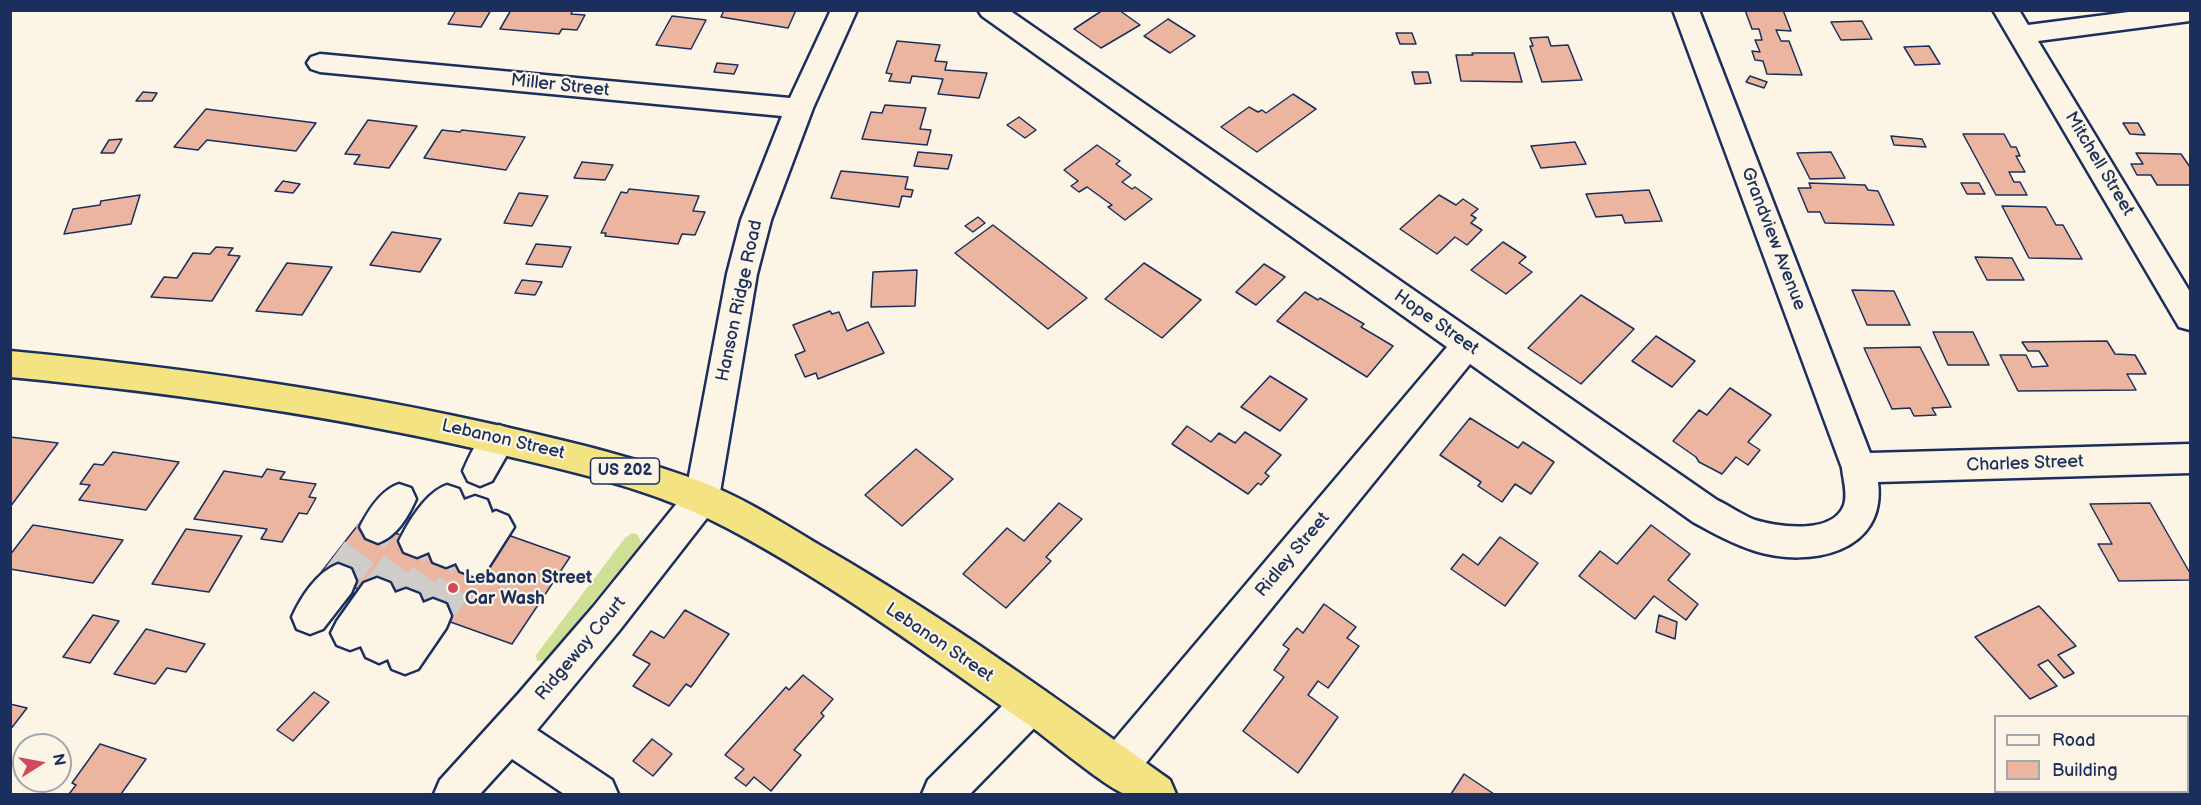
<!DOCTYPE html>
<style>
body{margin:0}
#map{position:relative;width:2201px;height:805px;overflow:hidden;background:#fcf5e5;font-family:"Balsamiq Sans",sans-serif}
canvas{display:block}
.frame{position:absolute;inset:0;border:12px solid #1b2f5e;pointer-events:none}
.legend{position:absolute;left:1994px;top:715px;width:195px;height:78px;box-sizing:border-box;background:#fcf5e5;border:2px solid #a2a6af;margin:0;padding:8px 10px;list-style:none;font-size:18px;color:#1b2f5e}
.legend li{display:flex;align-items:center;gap:12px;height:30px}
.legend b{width:30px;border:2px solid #a2a6af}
.north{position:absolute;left:12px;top:733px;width:60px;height:60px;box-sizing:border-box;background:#fcf5e5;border:2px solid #a2a6af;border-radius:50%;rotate:79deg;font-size:16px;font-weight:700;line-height:24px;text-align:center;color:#1b2f5e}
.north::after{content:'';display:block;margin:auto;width:21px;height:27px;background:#d1495b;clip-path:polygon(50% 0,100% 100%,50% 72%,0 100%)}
</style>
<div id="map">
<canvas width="2201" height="805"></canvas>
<div class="frame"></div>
<ul class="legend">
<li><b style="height:8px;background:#fcf5e5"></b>Road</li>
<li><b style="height:16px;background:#ebb59f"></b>Building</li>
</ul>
<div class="north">N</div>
</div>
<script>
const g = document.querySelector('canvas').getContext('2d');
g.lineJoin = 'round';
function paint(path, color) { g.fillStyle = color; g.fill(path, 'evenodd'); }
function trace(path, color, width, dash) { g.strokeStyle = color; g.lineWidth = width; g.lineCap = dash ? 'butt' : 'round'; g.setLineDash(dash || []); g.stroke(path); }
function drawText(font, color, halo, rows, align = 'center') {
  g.font = font + ' "Balsamiq Sans",sans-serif'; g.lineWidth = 4.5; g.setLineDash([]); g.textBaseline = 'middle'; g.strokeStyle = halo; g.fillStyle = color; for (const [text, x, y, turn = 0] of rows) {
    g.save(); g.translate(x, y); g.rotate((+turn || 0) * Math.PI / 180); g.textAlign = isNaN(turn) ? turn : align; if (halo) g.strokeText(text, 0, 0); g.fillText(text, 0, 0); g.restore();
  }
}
paint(new Path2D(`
 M632 533 637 534 642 543 545 660 537 661 536 655 625 538Z`), '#cfdf93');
const building = new Path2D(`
 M456 10H491L481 27 448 24Z
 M511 10H573L571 14 585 15 577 30 562 29 559 34 500 29Z
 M724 10H796L788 28 721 17Z
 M1103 10H1119L1140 25 1101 48 1074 29Z
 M1745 10H1783L1791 31 1776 30 1781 41H1789L1802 75 1767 74 1763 61 1755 60 1752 51 1760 52 1755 40H1762L1759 29H1752Z
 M672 16 706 20 691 49 656 45Z
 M1168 19 1195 36 1170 53 1144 36Z
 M1862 21 1872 39 1841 40 1831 22Z
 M1396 33H1412L1416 44H1400Z
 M1548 37 1551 46 1568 45 1582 80 1542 82 1530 46H1533L1530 38Z
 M897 41 940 45 935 61 947 62 945 70 987 73 979 98 938 94 943 79 912 76 910 83 889 81 892 74 886 73Z
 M1929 46 1940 64 1915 65 1904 47Z
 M1472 53H1514L1522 82 1461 81 1456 55H1473Z
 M717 63 738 65 734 74 714 72Z
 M1412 72H1428L1431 83 1415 84Z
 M1750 76 1767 82 1764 88 1746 82Z
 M143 92 157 93 152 101H136Z
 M1293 94 1316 109 1257 152 1221 127 1249 107 1258 112 1262 110 1266 113Z
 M885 105 926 108 920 129 931 130 927 145 862 139 871 112 882 113Z
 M206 109 316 123 296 151 207 140 198 150 174 147Z
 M1019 117 1036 130 1025 138 1007 125Z
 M368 120 417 126 389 168 354 164 360 155 345 154Z
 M2123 123H2138L2145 135 2130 134Z
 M442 130 460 132 462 130 525 137 506 170 424 158Z
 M1963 134H2004L2011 147H2016L2020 156H2016L2025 172H2009L2014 182H2020L2027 195H1996Z
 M1891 136 1922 139 1926 147 1894 145Z
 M122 139 114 153H101L109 140Z
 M1575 142 1586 164 1541 168 1531 146Z
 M1097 145 1120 161 1116 164 1131 175 1122 182 1132 189 1135 187 1152 199 1125 220 1108 207 1112 205 1087 187 1079 192 1071 186 1078 181 1064 170Z
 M918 152 952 155 948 169 914 166Z
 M1831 152 1845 178 1810 179 1797 153Z
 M2136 153 2181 154 2190 167V185H2157L2151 175H2137L2131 164H2143Z
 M582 162 613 165 605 180 574 178Z
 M841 171 908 177 905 189 913 190 911 197 902 196 899 207 831 198Z
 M283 181 300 184 293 193 275 191Z
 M1809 183 1865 185 1868 190 1878 191 1894 225 1825 223 1820 212H1808L1798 188H1811Z
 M1961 183H1979L1985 194H1967Z
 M629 189 699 196 693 211 705 212 695 235 682 234 678 244 605 236 606 233H601L621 192 627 193Z
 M1649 190 1662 221 1625 223 1622 215 1596 217 1586 194Z
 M519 193 548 196 532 226 504 223Z
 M140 195 131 224 64 234 73 209 100 205 101 201Z
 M1439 195 1456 205 1463 199 1478 209 1471 215 1476 218 1471 223 1482 230 1467 245 1455 237 1437 254 1400 229Z
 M2002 206 2046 207 2056 225H2063L2082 259 2029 258Z
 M978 217 985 223 973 232 965 226Z
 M993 225 1087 298 1048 329 955 253Z
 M392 232 441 239 420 272 370 265Z
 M1503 242 1526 257 1519 263 1532 272 1506 294 1471 270Z
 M536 244 571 247 562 267 526 264Z
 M216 247 233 248 228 255 240 256 212 301 151 297 164 277 177 278 193 253 210 254Z
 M1975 257 2012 258 2024 280H1987Z
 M287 263 332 267 302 315 256 311Z
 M1144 263 1201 300 1162 338 1105 299Z
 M1264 264 1285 277 1256 305 1236 292Z
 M917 270 915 306 871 307 873 272Z
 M522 280 542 282 535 295 515 293Z
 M1852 290 1894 291 1910 325H1867Z
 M1305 292 1318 300 1320 298 1364 324 1361 327 1393 346 1367 377 1277 321Z
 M1581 295 1634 329 1581 384 1528 348Z
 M830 311 832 314 839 312 847 331 868 322 884 353 818 379 816 373 805 377 795 355 805 351 793 325Z
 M1933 332H1973L1989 365H1948Z
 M1656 336 1695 361 1672 387 1632 361Z
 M2107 341 2115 354 2135 355 2146 374H2127L2136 390 2018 391 2000 355H2026L2032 367 2048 366 2039 351H2028L2022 342Z
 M1920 347 1951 407 1932 408 1936 415 1914 416 1910 408 1892 409 1864 348Z
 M1270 376 1307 399 1280 431 1241 407Z
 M1730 388 1771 415 1748 442 1760 450 1748 465 1736 457 1722 474 1699 462 1696 457 1673 441 1699 410 1707 415Z
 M1470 418 1518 448 1523 442 1554 462 1531 494 1515 484 1502 502 1478 486 1481 482 1440 455Z
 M1187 426 1211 442 1219 433 1235 443 1245 432 1281 455 1265 473 1269 476 1261 485 1258 483 1248 494 1172 444Z
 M10 437 58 443 10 507Z
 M916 449 953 479 902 526 865 495Z
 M113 452 179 462 146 510 79 500 90 485 80 484 94 464 103 465Z
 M267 469 285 472 280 479 316 484 309 497 316 498 307 514 299 513 282 542 261 539 267 529 194 519 224 471 262 477Z
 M1059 503 1082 519 1046 557 1051 561 1006 608 963 574 1007 528 1024 541Z
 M2150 503 2190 573V580L2119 581 2098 544H2112L2090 504Z
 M361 521 446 551 508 535 570 557 512 644 319 575Z
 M33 525 123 540 93 583 10 569V555Z
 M1651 525 1690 554 1668 580 1698 604 1686 620 1654 596 1635 619 1579 576 1600 551 1617 564Z
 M186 529 242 536 209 592 152 584Z
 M1500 537 1538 563 1505 606 1451 569 1463 554 1478 565Z
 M1324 604 1356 627 1347 638 1359 646 1328 688 1318 681 1308 695 1338 717 1298 773 1243 731 1284 677 1274 670 1289 649 1283 645 1297 628 1303 633Z
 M2039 606 2076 646 2058 655 2074 673 2064 678 2048 660 2038 665 2057 686 2030 699 1975 637Z
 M685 610 729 634 691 687 686 684 669 706 633 686 650 664 633 655 651 631 664 638Z
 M93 615 119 621 90 663 63 657Z
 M1659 615 1677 622 1675 639 1656 632Z
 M146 629 205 644 186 672 167 668 155 684 114 674Z
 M803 675 833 699 821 713 824 716 794 750 801 755 771 791 754 777 746 786 735 778 744 769 725 755 786 687 789 690Z
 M314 692 329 702 293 741 277 730Z
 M10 704 27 708 10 730Z
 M652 739 672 754 653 776 633 761Z
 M100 744 146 759 121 794H69L76 785 72 783Z
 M1464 774 1494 794H1451Z`);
paint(building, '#ebb59f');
trace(building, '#1b2f5e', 1.5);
trace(new Path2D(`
 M338 581 378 527
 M377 595 417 541
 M406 606 446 551
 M433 616 473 560`), '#cfcdca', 36, [36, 18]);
const minor = new Path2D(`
 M831 10H857L813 108 771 220 757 274 719 498 714 509 619 631 537 730 612 780 618 794H564L512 759 480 794H434L440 780 519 693 593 607 686 492 727 274 741 220 782 116 320 72 311 69 307 63 311 57 320 54 790 98Z
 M978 10H1009L1717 500C1730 506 1742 515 1755 520 1778 527 1833 535 1844 505 1848 494 1843 479 1842 468L1673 10H1699L1870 453 2190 444V473L1878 482C1887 553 1809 568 1755 551 1733 544 1713 533 1693 522L1470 364 1132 780 1118 786 1104 780 1098 766 1104 752 1447 347 982 16Z
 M1993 10H2019L2028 25 2144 10H2190V21L2038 41 2190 292V330L2179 327Z
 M499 425 511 429 516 439 492 481 480 486 468 481 463 471C471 453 480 431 499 425Z
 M399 484 411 488 416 499C408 517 397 536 378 543L366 538 360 527C369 509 381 490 399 484Z
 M447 485 459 489 464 500 475 496 487 500 492 513 496 511 508 516 514 527 486 571 473 576 460 571 456 563 446 567 433 562 429 552 417 557 404 552 399 541C409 521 426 492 447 485Z
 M338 564 351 569 356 581 351 593 323 629 310 634 297 629 292 617C301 597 317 572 338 564Z
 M377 578 390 583 395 593 406 589 419 594 423 603 433 599 446 604 451 616 446 628 418 669 405 674 392 669 388 659 379 663 366 657 361 646 350 650 337 645 331 633 337 621 364 583Z
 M1031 685 1045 691 1050 704 1045 717 970 794H922L928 780 1017 691Z`);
const highway = new Path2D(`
 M10 351C176 367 343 390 505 427 575 443 644 459 712 486 753 503 790 528 828 550 947 619 1059 700 1170 780L1176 794C1161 795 1140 797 1126 794 1112 792 1049 740 1033 728 934 659 836 586 729 529 656 490 586 475 507 456 344 417 177 393 10 377Z`);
trace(minor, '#1b2f5e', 5);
trace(highway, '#1b2f5e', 5);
paint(minor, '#fcf5e5');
paint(highway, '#f4e382');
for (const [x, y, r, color] of [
 [453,588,6,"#d1495b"]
]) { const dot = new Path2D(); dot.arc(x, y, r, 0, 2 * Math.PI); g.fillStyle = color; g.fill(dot); trace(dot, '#fcf5e5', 2); }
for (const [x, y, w] of [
 [625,471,69]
]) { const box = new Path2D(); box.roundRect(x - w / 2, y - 13, w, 26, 4.5); g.fillStyle = '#fcf5e5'; g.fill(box); trace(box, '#1b2f5e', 1.5); }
drawText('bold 16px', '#1b2f5e', null, [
 ["US 202",625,471]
]);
drawText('18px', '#1b2f5e', '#fcf5e5', [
 ["Miller Street",560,86,6],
 ["Mitchell Street",2099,164,59],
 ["Grandview Avenue",1773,239,69],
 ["Hanson Ridge Road",740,301,-78],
 ["Hope Street",1436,323,35],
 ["Lebanon Street",503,440,13],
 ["Charles Street",2025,464,-2],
 ["Ridley Street",1293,555,-50],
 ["Lebanon Street",939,643,34],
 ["Ridgeway Court",581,649,-50]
]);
drawText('bold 18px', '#1b2f5e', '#fcf5e5', [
 ["Lebanon Street",465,578],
 ["Car Wash",465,599]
], 'left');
</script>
